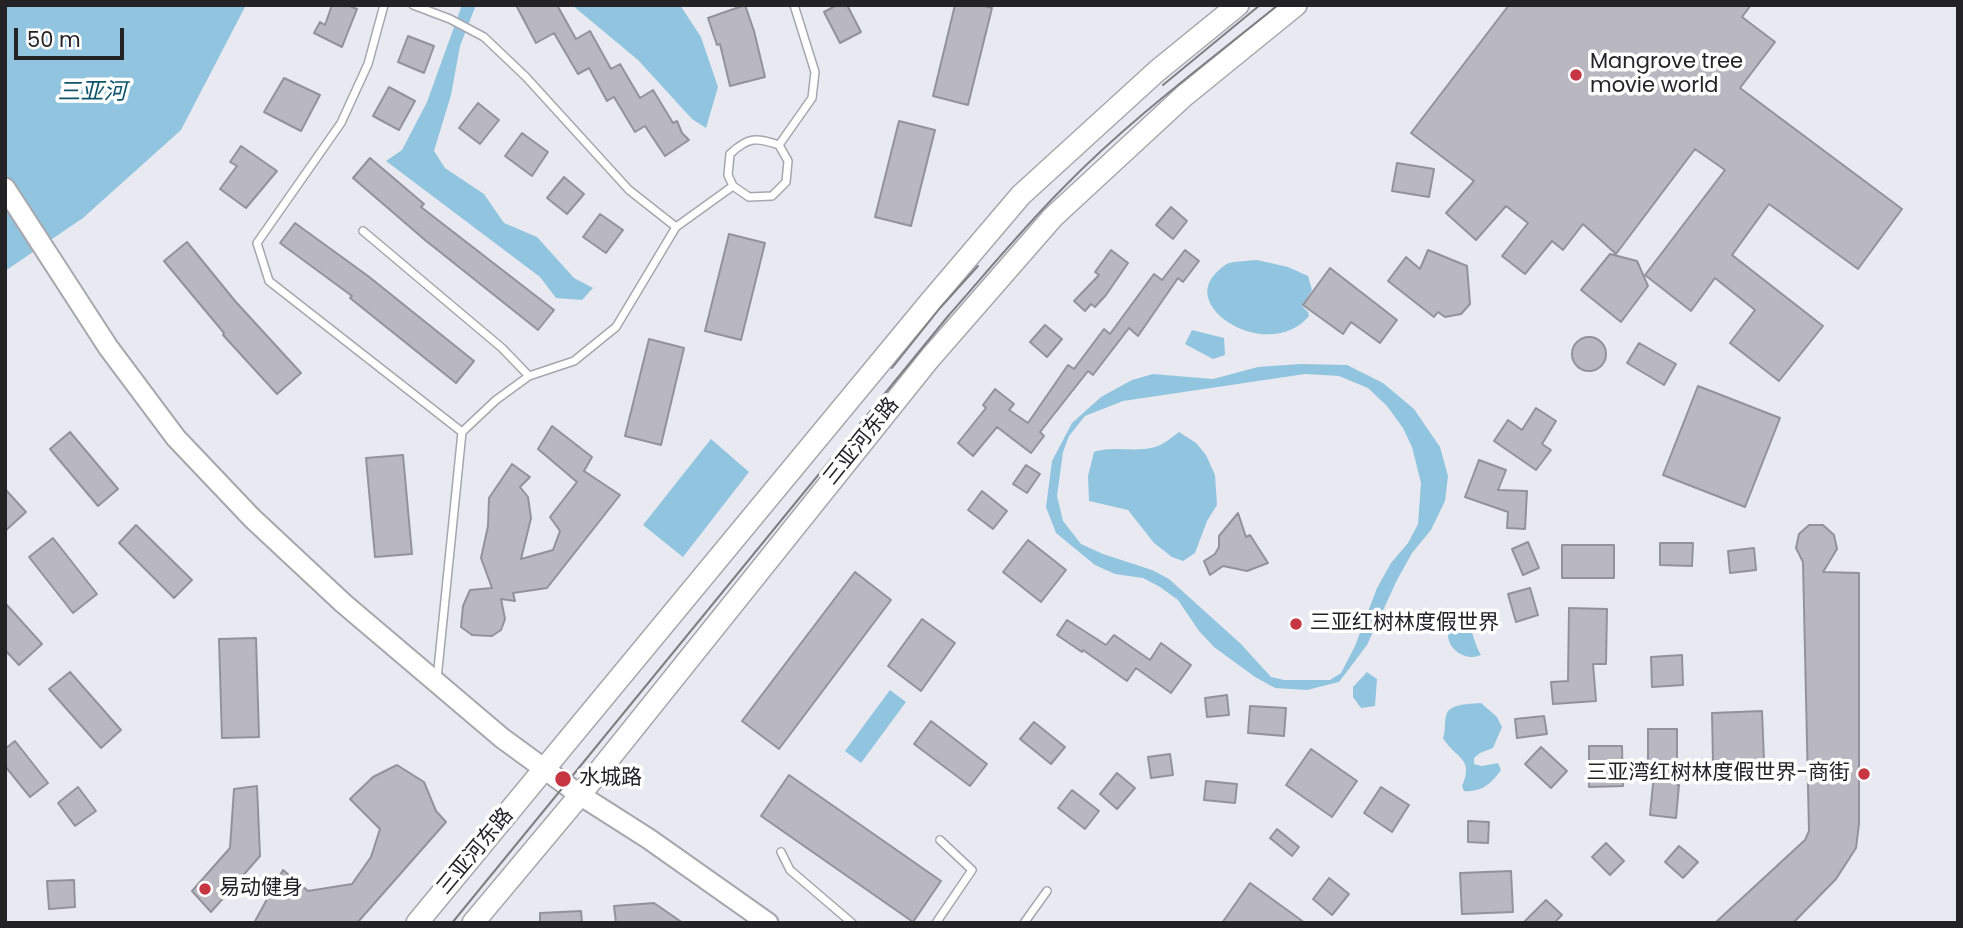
<!DOCTYPE html>
<meta charset="utf-8">
<style>
body{margin:0}
#map{position:relative;width:1963px;height:928px;overflow:hidden;background:#e9e9f1;font-family:Poppins,sans-serif}
canvas{display:block}
.frame{position:absolute;inset:0;border:7px solid #232326;pointer-events:none}
.scale{position:absolute;left:14px;top:28px;width:110px;height:32px;box-sizing:border-box;border:4px solid #232326;border-top:0;padding-left:9px;font-size:21px;line-height:24px;white-space:nowrap;color:#232326;-webkit-text-stroke:5px #fff;paint-order:stroke}
</style>
<div id="map">
<canvas width="1963" height="928"></canvas>
<div class="frame"></div>
<div class="scale">50 m</div>
</div>
<script>
const g = document.querySelector('canvas').getContext('2d');
g.lineJoin = 'round';
function paint(path, color) { g.fillStyle = color; g.fill(path, 'evenodd'); }
function trace(path, color, width, dash) { g.strokeStyle = color; g.lineWidth = width; g.lineCap = dash ? 'butt' : 'round'; g.setLineDash(dash || []); g.stroke(path); }
function drawText(font, color, halo, rows, align = 'center') {
  g.font = font + ' Poppins,"Noto Sans SC",sans-serif'; g.lineWidth = 7; g.setLineDash([]); g.textBaseline = 'middle'; g.strokeStyle = halo; g.fillStyle = color; for (const [text, x, y, turn = 0] of rows) {
    g.save(); g.translate(x, y); g.rotate((+turn || 0) * Math.PI / 180); g.textAlign = isNaN(turn) ? turn : align; if (halo) g.strokeText(text, 0, 0); g.fillText(text, 0, 0); g.restore();
  }
}
paint(new Path2D(`
 M5 5H246L181 130 83 218 5 271Z
 M462 5H476L460 46 451 95 434 151 445 168 484 194 504 223 537 237 574 278 593 288 582 300 556 298 540 277 386 161 402 150 427 102Z
 M572 5H680L701 37 718 87 706 128 692 119 638 60Z
 M1257 260 1288 267 1308 276 1312 290 1302 306 1308 312 1309 316C1270 363 1179 309 1216 273 1220 269 1224 265 1229 263 1238 261 1248 261 1257 260Z
 M1192 330 1224 338 1225 355 1213 359 1185 344Z
 M1300 364 1347 365 1383 383 1414 409 1440 447 1448 476 1445 501 1431 530 1412 553 1397 580 1367 645 1339 682 1307 690 1275 688 1255 677 1214 647 1199 631 1178 600 1160 587 1143 578 1115 574 1095 565 1056 533 1046 507 1052 461 1072 423 1101 397 1132 380 1153 374 1213 379 1258 367ZM1305 374 1339 376 1368 388 1387 406 1403 428 1412 447 1421 483 1418 524 1408 543 1391 563 1377 588 1355 646 1341 673 1330 680H1284L1271 677 1241 644 1169 579 1152 570 1103 554 1081 544 1063 521 1057 496 1063 452 1069 436 1085 416 1123 401Z
 M1179 432 1196 443 1206 455 1215 475 1217 505 1207 521 1195 553 1183 561 1172 557 1154 543 1128 510 1089 501 1088 476 1094 452C1113 445 1134 453 1155 447 1163 445 1172 437 1179 432Z
 M711 439 749 472 683 557 643 525Z
 M1458 620 1466 621C1474 632 1474 644 1481 655 1458 665 1434 634 1458 620Z
 M1367 672 1377 679 1375 706 1361 708 1353 697V687Z
 M890 690 906 702 861 763 845 751Z
 M1481 703 1497 717 1502 727 1493 748 1480 753 1474 758V764L1482 766 1498 763 1501 770C1492 783 1481 793 1464 791L1462 786C1475 757 1454 758 1443 738 1446 730 1444 724 1446 716 1448 703 1471 704 1481 703Z`), '#91c5df');
const building = new Path2D(`
 M332 5H347L357 9 342 47 314 33 320 22 325 25Z
 M516 5H557L576 39 590 31 611 69 620 64 640 98 653 90 673 123 677 121 682 133 689 140 665 156 645 126 635 132 614 97 607 101 589 68 578 74 554 33 536 43Z
 M745 5 754 31 765 77 730 86 720 44 717 45 708 18Z
 M837 5H847L861 32 840 43 824 12Z
 M955 5H981L992 8 968 105 933 96Z
 M1509 5H1751L1742 17 1775 42 1740 88 1902 209 1858 269 1769 204 1732 255 1823 326 1779 381 1730 343 1755 310 1715 278 1691 311 1645 275 1725 170 1695 149 1616 254 1583 224 1563 250 1552 241 1525 274 1502 256 1528 223 1506 206 1476 240 1446 213 1474 181 1411 133Z
 M408 36 434 46 424 73 398 62Z
 M284 78 320 95 301 131 264 112Z
 M389 87 415 101 399 130 373 116Z
 M478 103 499 120 480 144 459 128Z
 M899 121 935 130 911 226 875 217Z
 M522 133 548 152 532 176 505 156Z
 M241 146 277 171 246 208 220 189 237 166 230 162Z
 M370 158 424 204 421 207 554 310 538 330 425 240 353 178Z
 M1397 163 1434 169 1429 197 1392 191Z
 M564 177 584 194 567 214 547 198Z
 M1171 207 1187 221 1173 239 1156 225Z
 M600 214 623 230 606 253 583 237Z
 M295 223 368 276 474 361 456 383 350 298 352 296 280 243Z
 M729 234 765 243 741 340 705 331Z
 M187 242 235 301 301 373 277 394 223 335 224 333 164 261Z
 M1111 250 1128 263 1106 295 1095 307 1091 304 1085 311 1074 301 1099 275 1095 272Z
 M1185 250 1199 261 1183 282 1178 278 1138 336 1129 328 1093 375 1088 371 1040 432 1044 436 1031 453 997 427 973 456 958 443 986 408 983 405 995 389 1014 404 1009 410 1028 423 1068 365 1074 369 1104 329 1110 334 1154 274 1162 280Z
 M1428 250 1467 266 1470 304 1461 314 1445 317 1438 312 1434 317 1388 281 1406 257 1420 269Z
 M1610 254 1637 261 1648 286 1621 322 1581 290Z
 M1330 268 1397 320 1380 343 1351 322 1343 334 1303 305Z
 M1045 325 1062 339 1047 357 1030 342Z
 M1572 354a17 17 0 1 1 34 0a17 17 0 1 1-34 0Z
 M649 339 684 348 661 445 625 436Z
 M1639 343 1676 364 1664 385 1627 363Z
 M1698 386 1780 418 1745 507 1663 475Z
 M1536 408 1556 421 1542 444 1551 450 1536 470 1494 441 1508 420 1522 430Z
 M552 426 592 457 584 471 620 495 547 588 513 593 515 601 501 599 505 619 501 630 492 636 472 635 461 627 463 606 470 590 492 588 481 558 488 526 489 498 512 464 530 477 520 487 528 497 531 518 521 559 553 550 560 531 550 517 577 482 538 449Z
 M70 432 118 489 98 506 50 449Z
 M403 455 412 554 375 557 366 458Z
 M1479 460 1506 470 1498 490 1527 491 1525 529 1507 528 1508 512 1465 497Z
 M1026 465 1040 474 1027 493 1013 484Z
 M5 489 26 512 5 531Z
 M982 491 1007 511 993 529 968 510Z
 M1238 513 1246 537 1250 535 1268 563 1247 571 1223 566 1210 575 1204 561 1215 554 1219 547V536Z
 M136 525 192 580 174 598 119 543Z
 M1809 525H1823L1834 535 1837 549 1823 572 1859 573V824L1856 848 1836 879 1793 923H1715L1805 840 1809 831 1803 562 1796 548 1799 534Z
 M53 538 97 594 73 613 29 557Z
 M1028 540 1066 570 1041 602 1003 572Z
 M1528 542 1539 568 1523 575 1512 549Z
 M1660 543H1693L1692 566 1660 565Z
 M1562 545H1614V578H1562Z
 M1754 548 1756 570 1730 573 1728 551Z
 M855 572 891 600 779 749 742 721Z
 M1530 588 1538 615 1516 622 1508 594Z
 M5 603 42 644 19 665 5 650Z
 M1569 608 1607 609 1606 664H1593L1596 701 1553 704 1551 682 1568 681Z
 M922 619 955 643 921 691 888 666Z
 M1067 620 1106 645 1114 635 1150 660 1161 643 1191 665 1171 693 1136 668 1127 681 1083 650 1082 652 1057 635Z
 M256 638 259 737 222 738 219 639Z
 M1682 655 1683 685 1652 687 1651 657Z
 M70 672 121 730 101 748 49 689Z
 M1227 695 1229 715 1207 717 1205 698Z
 M1250 706 1286 708 1284 736 1248 733Z
 M1762 711 1764 761 1713 762 1712 713Z
 M1544 716 1547 734 1517 738 1515 719Z
 M931 721 987 764 970 786 914 744Z
 M1034 722 1065 747 1051 764 1020 739Z
 M1648 729H1677V785H1679L1676 818 1650 815 1655 764H1648Z
 M15 741 48 783 30 797 5 766V749Z
 M1589 746H1622L1623 786 1589 787Z
 M1541 747 1567 771 1551 788 1525 764Z
 M1311 749 1357 781 1332 817 1286 785Z
 M1170 754 1173 775 1151 778 1148 757Z
 M397 765 424 782 436 811 446 822 357 923H254L283 870 308 891 352 884 371 857 380 829 350 799 373 777Z
 M1117 773 1135 788 1117 809 1100 794Z
 M789 775 941 881 913 922 761 816Z
 M1206 781 1237 784 1235 803 1204 800Z
 M257 786 260 856 211 912 192 891 230 848 234 789Z
 M78 787 96 811 75 826 58 803Z
 M1381 787 1409 805 1392 832 1364 813Z
 M1072 790 1099 811 1085 829 1058 808Z
 M1468 821 1489 822 1488 843 1468 842Z
 M1277 829 1299 847 1292 856 1270 838Z
 M1606 843 1624 861 1610 875 1592 857Z
 M1679 846 1698 862 1683 878 1665 862Z
 M1511 871 1513 912 1462 914 1460 873Z
 M1329 878 1349 894 1332 915 1313 899Z
 M74 880 75 907 49 909 47 881Z
 M1250 883 1305 923H1222Z
 M1546 900 1562 915 1554 923H1523Z
 M654 903 683 923H616L614 906Z
 M581 911 582 923H540V913Z`);
paint(building, '#b9b8c1');
trace(building, '#93929a', 2);
const service = new Path2D(`
 M384 5 368 64 341 123 257 243 269 281 462 432 437 679
 M413 5 450 19 484 37 526 77 629 190 676 227 733 186 728 175 730 154C748 137 756 137 779 145L812 98 815 72 794 5
 M733 186 749 197 772 196 786 182 788 161 779 145
 M363 231 502 348 529 376
 M462 432 496 400 529 376 574 361 616 327 676 227
 M781 852 790 870 852 923
 M936 923 972 870 940 840
 M1024 923 1047 891`);
const tertiary = new Path2D(`
 M5 188 108 347 176 438 252 518 343 603 502 738 580 795 649 839 768 923`);
const secondary = new Path2D(`
 M417 923 930 302 1021 195 1157 71 1238 5
 M473 923 580 795 930 358 1053 217 1184 96 1296 5`);
trace(service, '#a6a6ae', 10);
trace(tertiary, '#a6a6ae', 23);
trace(secondary, '#a6a6ae', 24);
trace(service, '#fff', 7);
trace(tertiary, '#fff', 19);
trace(secondary, '#fff', 21);
trace(new Path2D(`
 M1163 85 1260 5
 M892 368 940 308 978 266
 M452 923 949 315C986 273 1023 228 1063 188 1128 121 1205 64 1278 5`), '#7e7e83', 2);
for (const [x, y, r, color] of [
 [1576,75,7,"#c63643"],
 [1296,624,7,"#c63643"],
 [1864,774,7,"#c63643"],
 [563,779,9,"#c63643"],
 [205,889,7,"#c63643"]
]) { const dot = new Path2D(); dot.arc(x, y, r, 0, 2 * Math.PI); g.fillStyle = color; g.fill(dot); trace(dot, '#fff', 2.5); }
drawText('21px', '#232326', '#fff', [
 ["Mangrove tree",1590,63],
 ["movie world",1590,87],
 ["三亚红树林度假世界",1310,624],
 ["三亚湾红树林度假世界-商街",1850,774,"right"],
 ["水城路",579,779],
 ["易动健身",219,889]
], 'left');
drawText('21px', '#232326', '#fff', [
 ["三亚河东路",862,442,-51],
 ["三亚河东路",476,852,-50]
]);
drawText('italic 23px', '#0d536c', '#fff', [
 ["三亚河",92,93]
]);
</script>
